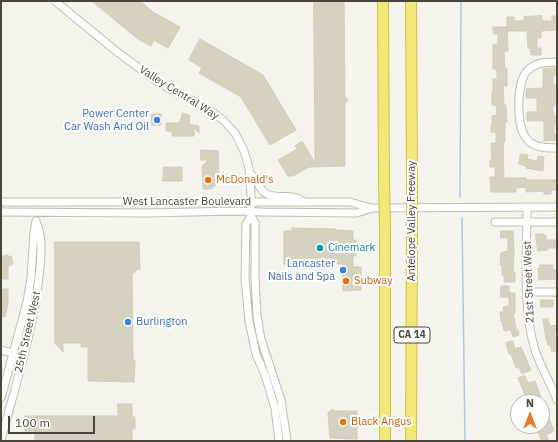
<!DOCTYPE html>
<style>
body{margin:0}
#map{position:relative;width:558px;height:442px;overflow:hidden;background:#f4f4ec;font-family:"IBM Plex Sans",sans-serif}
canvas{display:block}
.frame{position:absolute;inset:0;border:2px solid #48463a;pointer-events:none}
.north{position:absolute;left:510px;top:394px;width:40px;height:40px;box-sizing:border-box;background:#fff;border:1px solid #b6b5b0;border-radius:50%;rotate:0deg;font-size:11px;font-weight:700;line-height:16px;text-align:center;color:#48463a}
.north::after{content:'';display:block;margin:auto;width:14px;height:18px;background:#e8782f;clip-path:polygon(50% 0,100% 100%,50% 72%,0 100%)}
.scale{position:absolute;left:8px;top:416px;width:87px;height:18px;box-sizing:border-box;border:2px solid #48463a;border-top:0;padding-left:5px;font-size:12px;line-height:14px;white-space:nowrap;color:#48463a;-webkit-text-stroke:3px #fff;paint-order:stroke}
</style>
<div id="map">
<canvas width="558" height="442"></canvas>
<div class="frame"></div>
<div class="north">N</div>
<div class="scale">100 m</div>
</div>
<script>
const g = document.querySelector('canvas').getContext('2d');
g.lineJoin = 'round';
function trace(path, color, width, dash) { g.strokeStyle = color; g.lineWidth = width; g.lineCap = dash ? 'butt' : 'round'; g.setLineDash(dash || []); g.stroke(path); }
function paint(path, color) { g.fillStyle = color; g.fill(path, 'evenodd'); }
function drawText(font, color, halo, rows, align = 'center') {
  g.font = font + ' "IBM Plex Sans",sans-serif'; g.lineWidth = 4; g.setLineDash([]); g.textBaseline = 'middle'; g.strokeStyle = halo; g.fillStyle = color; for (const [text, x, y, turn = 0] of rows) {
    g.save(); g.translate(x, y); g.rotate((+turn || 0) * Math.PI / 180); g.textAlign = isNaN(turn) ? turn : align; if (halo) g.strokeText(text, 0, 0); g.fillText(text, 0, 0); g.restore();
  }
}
trace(new Path2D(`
 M460 197 461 1
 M462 218 465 441`), '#aec3eb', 1.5);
const building = new Path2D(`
 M92 1H140L153 12 180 27 168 48 154 40 151 46 138 39Z
 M314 1H344L345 98H347V102H345V166L309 167 293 176H288L278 160 297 149 295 146 302 141 315 163Z
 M542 16V21H552V16H557V30L541 31V38H537V48H541V55H531L530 48H528L527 31H507V17H514V21H524V17Z
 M493 27H507L508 51H504L505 69H507V86H503L504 105H506L507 122H505V142H503L504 178H526V180H557V190H551V194H544V191L526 192V187L516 188V192H491L490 177H495V167H490V160H492L491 143H496V132H491V126H492V116L497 115 496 105H492V91H493V79H497V69H493V45L498 44V34H494Z
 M200 39 263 75 296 130 270 145 241 97 199 73 202 68 189 60Z
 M557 68V75H553V85H557V102L553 106V116H557V124H554V134H557V140L544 141V121H527V112H537V98H526V89L543 88V69Z
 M183 113 190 116 189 124 199 126V133L194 128V136H172V131H166V123H179Z
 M152 114H161V125H152Z
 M201 150 218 151 219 174H216V181L218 183 211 189H203L202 166 208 160H201Z
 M521 154 528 155 527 159 537 161 538 156 544 157 543 171 526 168V166L519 164Z
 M164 167H182V181H163Z
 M292 228 336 229V230L353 231V240H356V256H353V267H361V290L343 291V264H323V266L311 268 296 267V264H284V231H292Z
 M501 231H513L514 251 513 272H515V282H504V275H502V265H500L501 253 508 251V238H501Z
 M536 234H544V236H546V240H557V248H548V250L538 251Z
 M55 242H139L140 269H138L132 274 133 360H135L134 382 88 381V347H81V343H63V352L55 343Z
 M8 255V257L11 256 13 264 8 266V279H1V257Z
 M540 265H553V270H557V279L539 280 538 268H540Z
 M501 286H509V297H501Z
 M1 289H8V304L5 317 1 316 2 300H1Z
 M509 293H515V313H513L516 328V330H518L519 335 513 337 511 330 504 331 502 321H501L500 312H504L503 307 509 306Z
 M541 300H553V307H541Z
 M548 319 550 326 556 325 557 330V332L554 333 557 343V351L552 352 550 344 548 345 546 339 543 320Z
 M513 341 515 349 521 347 531 370 522 374 519 367 516 368 511 354H509L506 343Z
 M525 376 528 383 535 381 542 400 536 402H528L518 378Z
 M118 404H132V417H135V429H132V441H35V431H25L24 428 25 416H118Z
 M333 409 334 411H357V439L330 438 328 413Z
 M546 411 554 431 546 435 549 441H542L538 432 541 431 540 428 545 426 542 418V413Z`);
paint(building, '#d5d2c2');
trace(building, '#cfccb6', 1);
const minor = new Path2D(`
 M55 1 116 51 158 82 211 111 223 120 235 133 244 151 249 168 251 194V216L246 224 245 278 249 321 256 354 265 375 275 408 279 441
 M557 62C546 62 537 62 528 70 516 81 516 125 526 138 533 148 546 148 557 148
 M250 173C258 179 258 190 267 194 280 200 292 192 304 202
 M1 202H350L371 208
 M527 207C527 252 522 307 535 350 540 365 551 384 557 400
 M1 212 146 213 237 211 263 212 357 213 371 208 557 207
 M251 216 255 223V277L257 316 261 339 281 400 287 441
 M495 222H557
 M527 292H557
 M1 350 16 354
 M1 398 27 302 31 278 34 233 36 221
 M1 440C16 383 35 326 40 267 41 252 43 236 36 222`);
const highway = new Path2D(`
 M383 1 384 182
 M411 1 412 181
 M385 227V441
 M411 441 412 228`);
trace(minor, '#bfbeaf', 9);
trace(highway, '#d1c049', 12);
trace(minor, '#fff', 7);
trace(highway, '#f2e779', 10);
const highwayBridge = new Path2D(`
 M412 181V228
 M384 182 385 227`);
trace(highwayBridge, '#d1c049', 12, []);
trace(highwayBridge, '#f2e779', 10);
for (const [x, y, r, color] of [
 [157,120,4,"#3f7fe0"],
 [208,180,4,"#e8710a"],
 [320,248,4,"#0f9aa8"],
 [343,270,4,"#3f7fe0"],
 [346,281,4,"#e8710a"],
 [128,322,4,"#3f7fe0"],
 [343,422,4,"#e8710a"]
]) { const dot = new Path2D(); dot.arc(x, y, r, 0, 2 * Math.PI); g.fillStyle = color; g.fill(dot); trace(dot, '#fff', 1.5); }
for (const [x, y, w] of [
 [412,335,36]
]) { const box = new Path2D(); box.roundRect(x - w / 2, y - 8, w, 16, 3); g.fillStyle = '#fff'; g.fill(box); trace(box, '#48463a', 1); }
drawText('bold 10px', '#48463a', null, [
 ["CA 14",412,335]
]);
drawText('11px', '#48463a', '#fff', [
 ["Valley Central Way",179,93,32],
 ["West Lancaster Boulevard",187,202],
 ["Antelope Valley Freeway",412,221,-90],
 ["21st Street West",529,282,-92],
 ["25th Street West",28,332,-77]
]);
drawText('11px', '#366cbe', '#fff', [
 ["Power Center",149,114],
 ["Car Wash And Oil",149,127],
 ["Lancaster",335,264],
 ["Nails and Spa",335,277],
 ["Burlington",136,322,"left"]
], 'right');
drawText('11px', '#c56008', '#fff', [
 ["McDonald's",216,180],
 ["Subway",354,281],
 ["Black Angus",351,422]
], 'left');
drawText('11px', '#0d838f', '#fff', [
 ["Cinemark",328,248]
], 'left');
</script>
